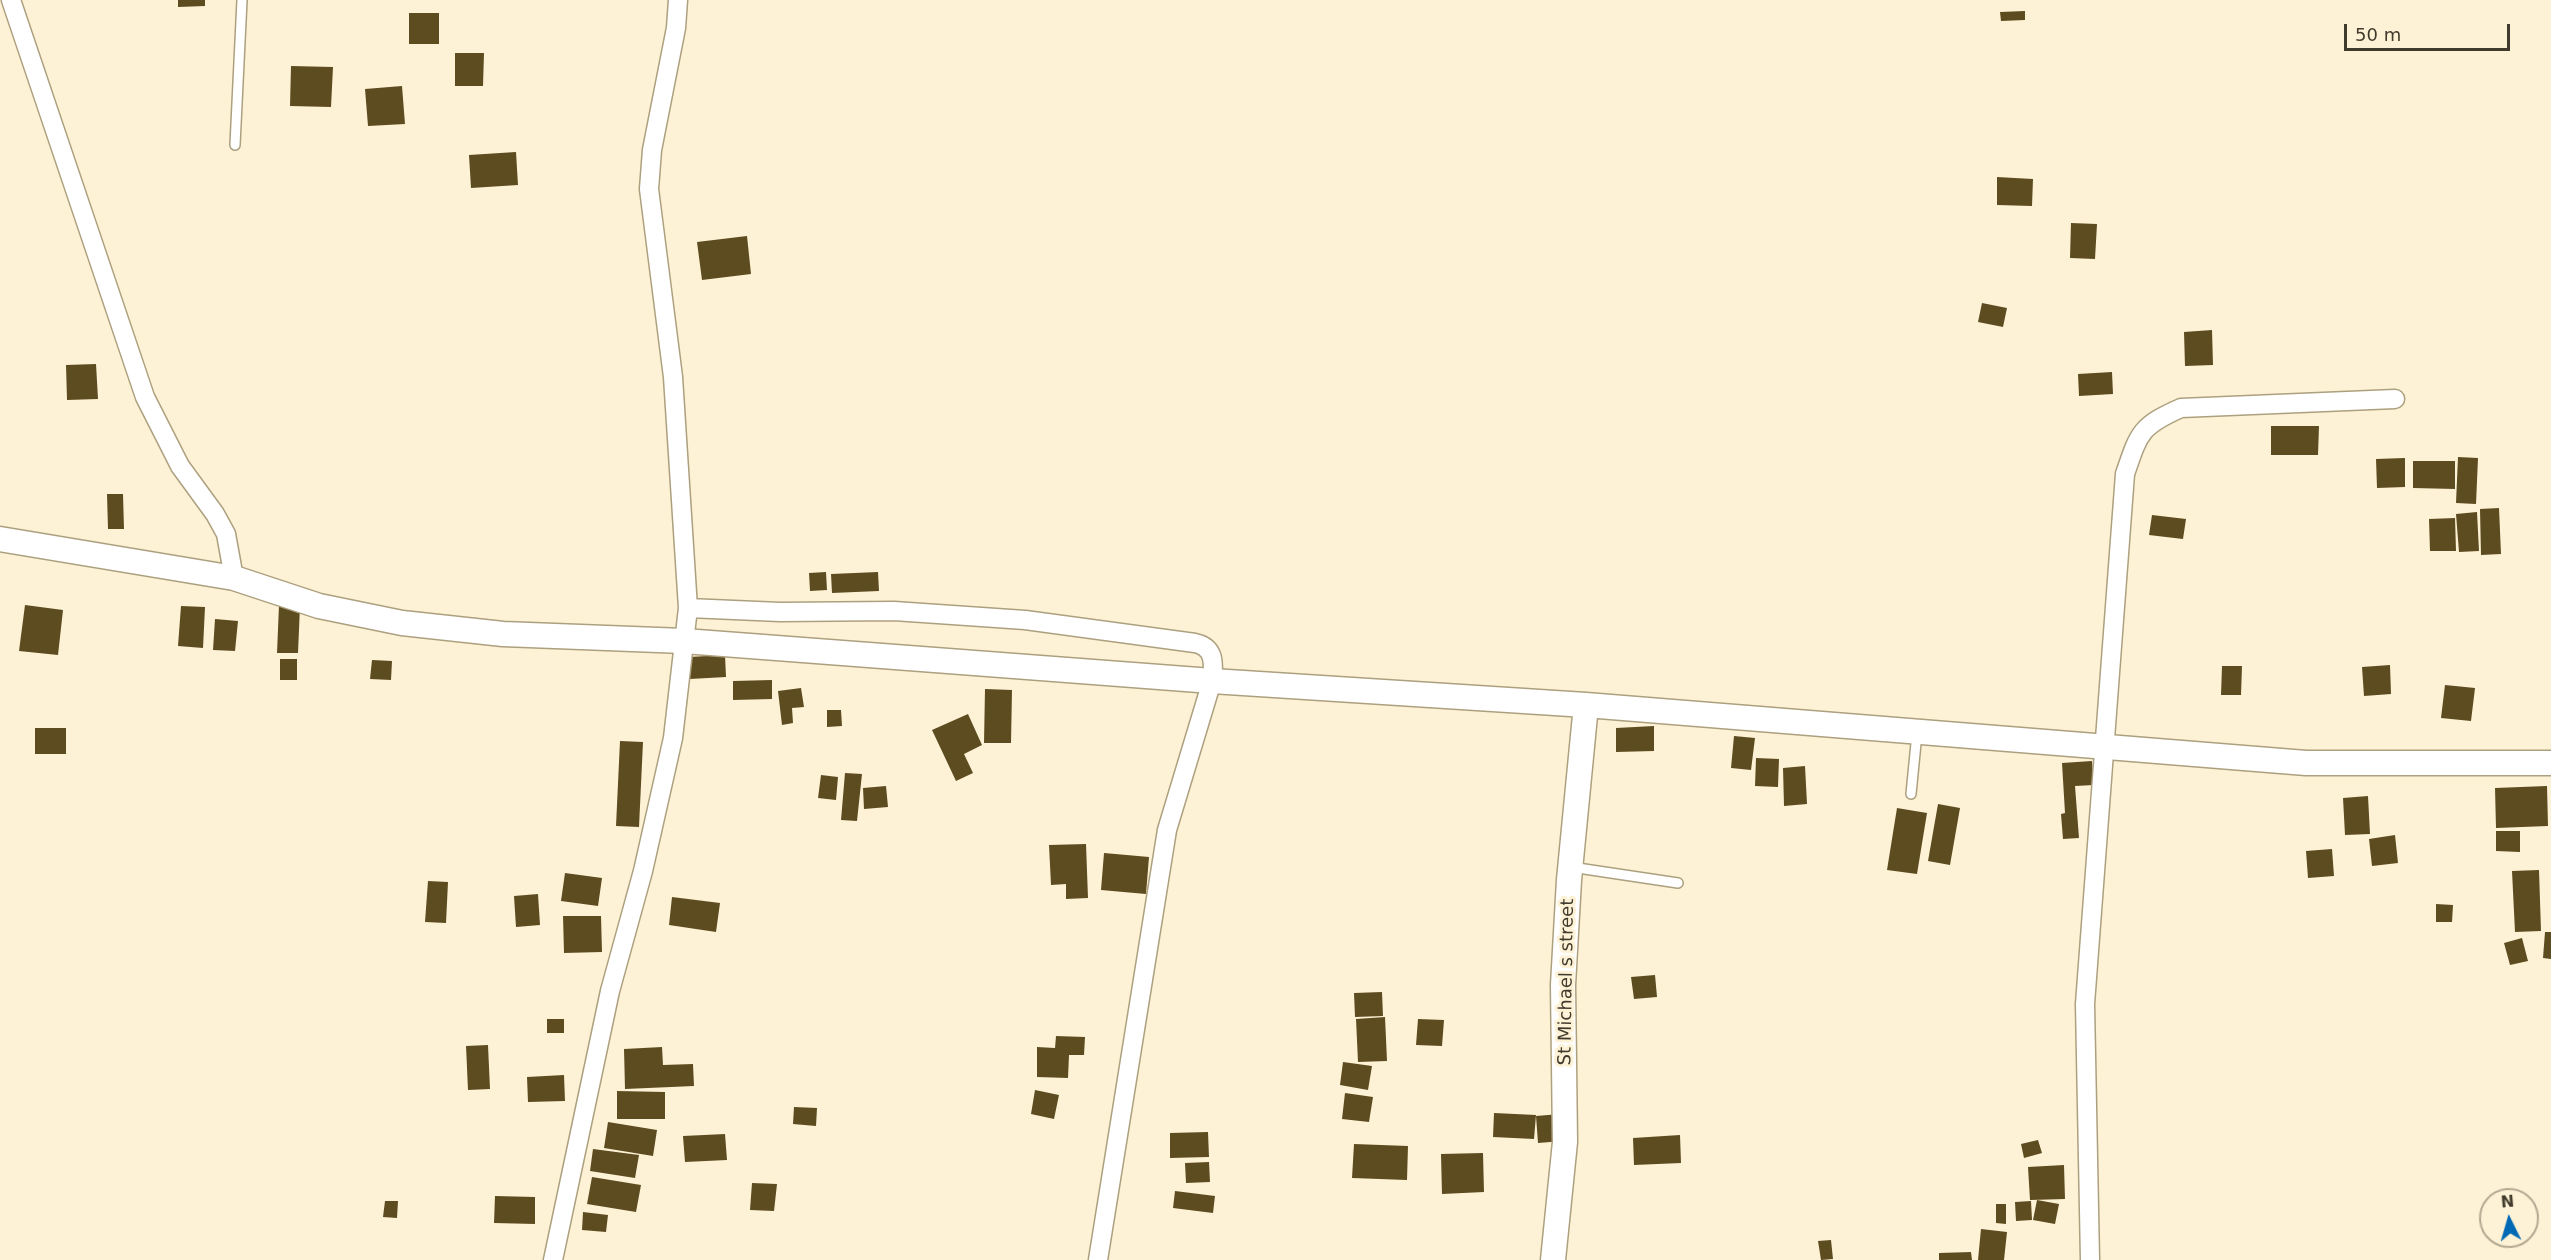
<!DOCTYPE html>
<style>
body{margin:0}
#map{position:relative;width:2551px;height:1260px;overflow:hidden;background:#fef2d6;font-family:"DejaVu Sans",sans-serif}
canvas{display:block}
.north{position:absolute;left:2479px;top:1188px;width:60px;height:60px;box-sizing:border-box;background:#fef2d6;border:2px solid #b2a992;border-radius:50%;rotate:355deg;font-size:16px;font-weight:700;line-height:24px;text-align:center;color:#413b2d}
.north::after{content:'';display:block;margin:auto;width:21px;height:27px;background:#0069b5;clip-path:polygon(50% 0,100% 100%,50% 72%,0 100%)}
.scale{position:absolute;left:2344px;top:24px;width:166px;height:27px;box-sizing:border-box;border:3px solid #413b2d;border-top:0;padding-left:8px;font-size:18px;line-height:21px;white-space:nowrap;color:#413b2d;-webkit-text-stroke:4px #fef2d6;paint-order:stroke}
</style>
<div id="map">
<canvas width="2551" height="1260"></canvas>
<div class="north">N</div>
<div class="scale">50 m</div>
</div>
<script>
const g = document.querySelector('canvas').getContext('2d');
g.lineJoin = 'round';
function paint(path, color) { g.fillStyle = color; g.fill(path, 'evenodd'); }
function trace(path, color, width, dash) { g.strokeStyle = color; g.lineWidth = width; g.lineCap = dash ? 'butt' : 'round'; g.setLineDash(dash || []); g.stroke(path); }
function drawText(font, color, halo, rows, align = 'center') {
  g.font = font + ' "DejaVu Sans",sans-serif'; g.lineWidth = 6; g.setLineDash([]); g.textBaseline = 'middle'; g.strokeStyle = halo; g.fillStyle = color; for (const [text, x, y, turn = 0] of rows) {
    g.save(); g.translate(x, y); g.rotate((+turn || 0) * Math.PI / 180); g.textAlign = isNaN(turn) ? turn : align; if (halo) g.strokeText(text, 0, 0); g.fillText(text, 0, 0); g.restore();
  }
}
paint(new Path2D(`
 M178 0H205V6L178 7Z
 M2025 11V20L2001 21 2000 12Z
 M409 13H439V44H409Z
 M455 53H484L483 86H455Z
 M291 66 333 67 331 107 290 106Z
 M402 86 405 124 368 126 365 89Z
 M516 152 518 185 471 188 469 155Z
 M1997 177 2033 179 2032 206 1997 205Z
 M2071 223 2097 224 2095 259 2070 258Z
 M747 236 751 274 702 280 697 242Z
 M1982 303 2007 308 2003 327 1978 322Z
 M2212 330 2213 365 2185 366 2184 332Z
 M96 364 98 399 67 400 66 365Z
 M2112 372 2113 394 2079 396 2078 374Z
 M2271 426H2319L2318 455H2271Z
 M2458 457 2478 458 2476 504 2456 503Z
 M2405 458V487L2377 488 2376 459Z
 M2413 461H2455V489L2413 488Z
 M107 494H123L124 529H108Z
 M2499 508 2501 554 2481 555 2480 509Z
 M2477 512 2479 551 2459 552 2456 514Z
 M2152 515 2186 519 2183 539 2149 535Z
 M2455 518 2456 551H2430L2429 519Z
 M826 572 827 590 810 591 809 573Z
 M878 572 879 591 832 593 831 574Z
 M25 605 63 610 58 655 19 651Z
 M279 605 300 606 298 653H277Z
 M181 606 205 607 203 648 178 646Z
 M215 619 238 621 235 651 213 650Z
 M725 655 726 677 690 679 689 657Z
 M280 659H297V680H280Z
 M372 660 392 661 391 680 370 679Z
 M2390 665 2391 694 2364 696 2362 667Z
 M2222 666H2242L2241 695H2221Z
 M772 680V699L733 700V681Z
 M2445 685 2475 688 2471 721 2441 718Z
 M801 688 804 707 792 708 793 723 782 725 778 691Z
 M985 689 1012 690 1011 743H984Z
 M827 710H841L842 726 827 727Z
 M968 714 982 745 964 754 973 773 956 781 932 730Z
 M1654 726V751L1616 752V728Z
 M35 728H66V754H35Z
 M1734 736 1755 738 1751 770 1731 768Z
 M620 741 643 742 639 827 616 826Z
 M1756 758 1779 759 1778 787 1755 786Z
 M2092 761 2094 785 2075 786 2079 838 2063 839 2061 814 2065 813 2062 763Z
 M1805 766 1807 804 1784 806 1783 768Z
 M845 773 862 774 857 821 841 820Z
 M821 775 838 777 836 800 818 798Z
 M886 786 888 807 864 809 863 788Z
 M2547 786 2548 826 2496 828 2495 788Z
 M2368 796 2370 834 2345 835 2343 798Z
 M1938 804 1960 808 1950 865 1928 861Z
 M1897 808 1927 813 1917 874 1887 870Z
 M2496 831H2520V852L2496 851Z
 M2395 835 2398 863 2372 866 2369 839Z
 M1086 844 1088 898 1066 899V884L1051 885 1049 845Z
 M2332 849 2334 876 2308 878 2306 851Z
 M1104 853 1149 857 1146 894 1101 890Z
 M2539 870 2541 931 2515 932 2512 871Z
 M565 873 602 878 598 906 561 901Z
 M428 881 448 882 446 923 425 922Z
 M538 894 540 925 516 927 514 896Z
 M672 897 720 903 716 932 669 925Z
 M2436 904 2453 905 2452 922H2436Z
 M563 916H601L602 952 564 953Z
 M2545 932H2551V959L2543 958Z
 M2522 938 2528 961 2510 965 2504 943Z
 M1655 975 1657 997 1634 999 1631 977Z
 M1382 992 1383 1016 1355 1017 1354 993Z
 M1385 1017 1387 1061 1358 1062 1356 1019Z
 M547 1019H564V1033H547Z
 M1418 1019 1444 1020 1442 1046 1416 1045Z
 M1056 1036 1085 1037 1084 1055H1069L1068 1078 1037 1077V1047L1055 1048Z
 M488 1045 490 1089 468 1090 466 1046Z
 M662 1047 663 1065 693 1064 694 1086 625 1089 624 1049Z
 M1343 1062 1372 1066 1368 1090 1340 1085Z
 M564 1075 565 1101 528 1102 527 1077Z
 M1035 1090 1059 1095 1054 1119 1031 1114Z
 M617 1091 665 1092V1119H617Z
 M1345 1093 1373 1097 1369 1122 1342 1119Z
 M794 1107 817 1108 816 1126 793 1124Z
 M1494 1113 1536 1115 1534 1139 1493 1137Z
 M1560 1114 1563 1141 1538 1143 1536 1116Z
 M608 1122 657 1130 653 1156 604 1148Z
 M1208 1132 1209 1157 1170 1158V1133Z
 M725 1134 727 1160 685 1162 683 1136Z
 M1680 1135 1681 1163 1634 1165 1633 1138Z
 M2038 1140 2042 1153 2024 1158 2021 1144Z
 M1354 1144 1408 1146 1407 1180 1352 1178Z
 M593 1149 639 1155 635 1178 590 1171Z
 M1483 1153 1484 1192 1442 1194 1441 1154Z
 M1209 1162 1210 1182 1186 1183 1185 1163Z
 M2064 1165 2065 1199 2030 1200 2028 1167Z
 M592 1177 641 1185 636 1212 587 1204Z
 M752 1183 777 1184 774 1211 750 1210Z
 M1175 1191 1215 1196 1213 1213 1173 1208Z
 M495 1196 535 1197V1224L494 1223Z
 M2037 1200 2059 1204 2055 1224 2033 1220Z
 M385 1201H398L397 1218 383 1217Z
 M2031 1201 2032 1220 2016 1221 2015 1202Z
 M1996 1204H2006V1224L1996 1223Z
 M583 1212 608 1215 606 1232 582 1230Z
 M1981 1229 2007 1232 2004 1260H1978Z
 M1831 1240 1833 1259 1821 1260 1818 1241Z
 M1971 1252 1972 1260H1939V1253Z`), '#5d4c20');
const service = new Path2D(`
 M235 145 242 0
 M1911 794 1917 733
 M1571 867 1678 883`);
const minor = new Path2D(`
 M11 0 145 397 180 466 215 514 226 534 234 578
 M688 608 780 612 894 611 1025 620 1195 643C1215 647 1214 664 1212 681L1167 830 1098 1260
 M553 1260 610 991 643 871 673 738 688 608 673 377 649 189 652 150 676 28 678 0
 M2090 1260 2085 1004 2125 474C2139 433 2140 426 2181 408L2395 399`);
const tertiary = new Path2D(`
 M0 539 234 578 319 606 402 623 503 634 684 641 1212 681 1586 705 2306 763H2551
 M1553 1260 1565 1142 1563 985 1569 880 1586 705`);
trace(service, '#ada07f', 12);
trace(minor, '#ada07f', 21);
trace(tertiary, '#ada07f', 27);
trace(service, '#fff', 9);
trace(minor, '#fff', 18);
trace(tertiary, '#fff', 24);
drawText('18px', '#413b2d', '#fef2d6', [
 ["St Michael s street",1567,982,-89]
]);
</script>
